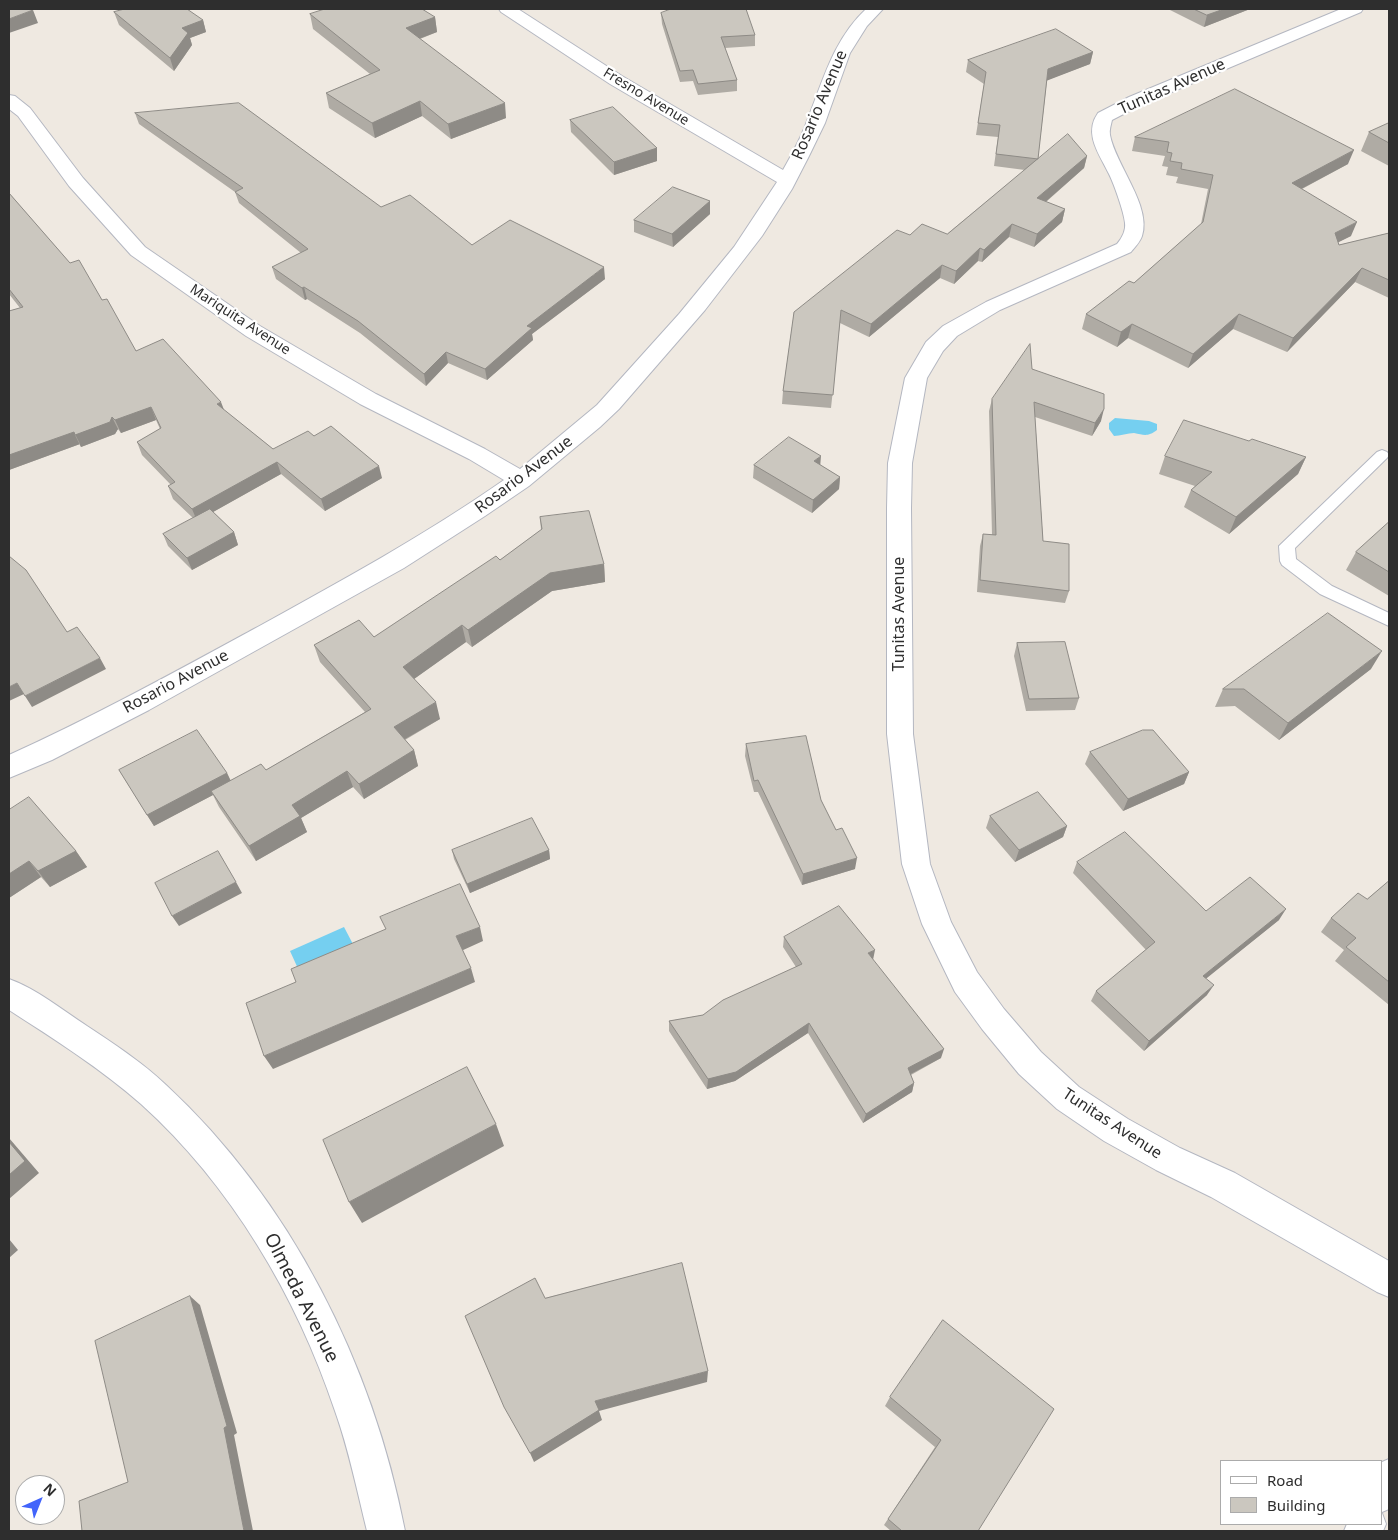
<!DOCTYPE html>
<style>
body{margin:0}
#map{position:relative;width:1398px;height:1540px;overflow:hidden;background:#efe9e1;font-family:"Noto Sans",sans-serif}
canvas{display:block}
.frame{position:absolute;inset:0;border:10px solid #2e2e2e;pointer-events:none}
.legend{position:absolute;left:1220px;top:1460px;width:162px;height:65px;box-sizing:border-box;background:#fff;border:1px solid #ababab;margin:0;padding:6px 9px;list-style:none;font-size:15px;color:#2e2e2e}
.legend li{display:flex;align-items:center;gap:10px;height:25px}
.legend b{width:25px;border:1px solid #ababab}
.north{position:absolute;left:15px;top:1475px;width:50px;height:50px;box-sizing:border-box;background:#fff;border:1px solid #ababab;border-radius:50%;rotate:44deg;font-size:14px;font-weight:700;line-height:20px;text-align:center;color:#2e2e2e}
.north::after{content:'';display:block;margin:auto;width:18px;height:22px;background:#4264fb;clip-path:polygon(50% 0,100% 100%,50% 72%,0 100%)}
</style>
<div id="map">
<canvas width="1398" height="1540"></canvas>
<div class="frame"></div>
<ul class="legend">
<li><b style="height:6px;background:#fff"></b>Road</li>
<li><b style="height:14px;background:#cbc7bf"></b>Building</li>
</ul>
<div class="north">N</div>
</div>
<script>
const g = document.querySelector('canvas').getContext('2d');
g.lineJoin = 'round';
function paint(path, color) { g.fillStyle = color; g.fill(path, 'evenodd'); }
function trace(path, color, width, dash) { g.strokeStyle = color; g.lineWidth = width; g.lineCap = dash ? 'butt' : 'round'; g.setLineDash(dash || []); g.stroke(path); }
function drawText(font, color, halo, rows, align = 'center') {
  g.font = font + ' "Noto Sans",sans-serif'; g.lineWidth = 4.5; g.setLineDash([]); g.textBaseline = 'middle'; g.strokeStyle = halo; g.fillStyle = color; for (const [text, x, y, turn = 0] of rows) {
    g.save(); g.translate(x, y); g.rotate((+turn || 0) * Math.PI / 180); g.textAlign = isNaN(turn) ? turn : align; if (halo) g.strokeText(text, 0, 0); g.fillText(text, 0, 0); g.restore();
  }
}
paint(new Path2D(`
 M1115 418 1149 421 1157 424V430C1148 437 1144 435 1134 433 1128 433 1120 436 1114 436L1109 429V423Z
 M344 927 355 948 300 973 290 951Z`), '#75cff0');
const lane = new Path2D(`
 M1382 450 1387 452 1389 455 1387 458 1295 548 1296 559 1332 586 1389 613V626L1320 594 1282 565 1280 561 1279 546 1377 452Z`);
const street = new Path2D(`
 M499 9H518L622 76 783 170C792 154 801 138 807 121 823 81 833 40 866 9H883L867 26 850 53 825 123 809 156 792 189 762 236 705 310 619 409 600 427 529 486 485 516 404 568 149 710 52 760 9 778V755C93 717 173 673 254 629 339 582 424 536 504 480L469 459 360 404 246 336 131 255 69 186 18 116 9 109V95L15 96 30 108 83 178 145 247 260 326 376 394 485 449 520 469 597 405 679 314 734 247 777 182 610 84 501 12Z
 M1341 9H1363L1361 12 1141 105 1112 120C1111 125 1109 130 1110 135 1115 164 1152 206 1142 236 1140 242 1135 247 1131 252L1000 310 957 336 943 351 927 378 912 463 911 508 913 734 930 864 951 922 977 972 1004 1009 1041 1052 1079 1087 1128 1119 1180 1148 1235 1173 1389 1261V1297L1377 1292 1211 1197 1156 1170 1104 1141 1057 1109 1019 1074 982 1029 955 992 922 924 902 864 887 734V508L888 463 905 378 926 342 943 326 986 302 1117 244C1122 238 1126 230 1125 223 1124 212 1114 184 1109 174 1100 155 1083 134 1098 113L1129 97Z
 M9 979C37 989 62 1010 87 1026 114 1044 142 1062 166 1085 291 1201 373 1364 405 1531H367C357 1491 349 1450 335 1411 297 1297 231 1185 141 1104 100 1068 54 1039 9 1010Z`);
const secondary = new Path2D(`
 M1389 1459V1509L1382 1512V1462Z
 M1382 1513 1386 1524 1383 1531H1344L1347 1524H1382Z`);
trace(lane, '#b4b7c1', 2);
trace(street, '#b4b7c1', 2);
trace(secondary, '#b4b7c1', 2);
paint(lane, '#fff');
paint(street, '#fff');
paint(secondary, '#fff');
paint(new Path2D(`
 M1168 9H1250L1204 27Z
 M114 12 203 20 206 32 190 38 192 45 174 71 119 25Z
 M661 13 755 35V46L725 48 737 80V91L698 95 693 81 680 82 662 24Z
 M310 14 435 17 437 32 420 39 506 118 451 139 422 116 375 138 329 108 326 93 370 74 313 29Z
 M1093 52 1090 64 1047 80 1038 159 1087 156 1084 168 1046 202 1065 209 1062 222 1034 247 1009 237 982 262 978 261 954 284 940 278 869 337 840 323 831 408 782 404 783 391 794 312 910 235 947 234 1025 170 994 166 998 137 976 135 984 84 966 72 968 60Z
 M135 113 381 207 472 245 605 279 532 334 533 340 487 380 448 363 426 386 360 333 307 299 305 300 276 279 272 267 301 253 239 203 235 192 139 124Z
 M570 120 657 148V161L614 175 571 132Z
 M1389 123V166L1361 151 1369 132Z
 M1135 137 1348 164 1302 189 1351 236 1338 242 1339 245 1389 233V298L1355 282 1287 352 1233 329 1188 368 1128 338 1117 347 1082 329 1086 314 1134 283 1201 224 1208 189 1176 183 1178 177 1166 175 1168 167 1162 166 1165 156 1132 151Z
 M9 193 102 300 136 351 224 410 273 449 314 436 382 478 325 511 281 474 213 512 234 532 238 545 192 570 168 546 163 534 193 518 173 499 168 486 171 485 142 455 137 442 160 429 156 420 121 433 118 429 115 434 81 447 80 444 9 470V311L20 308 9 294Z
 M710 201V214L673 247 634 232V220Z
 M1032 369 1101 421 1092 436 1035 417 1043 541 1069 591 1065 603 977 592 980 546 983 534 992 535 989 411 992 399Z
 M1249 441 1306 457 1298 474 1229 534 1184 507 1191 490 1195 486 1159 474 1165 456Z
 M754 465H820L840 477 839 489 812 513 753 478Z
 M540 517 604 564 605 582 552 591 472 647 466 642 414 679 440 719 405 740 414 750 418 766 364 799 353 787 301 818 307 832 256 861 219 807 213 795 154 826 119 770 227 773 231 781 266 770 365 712 320 662 314 645 374 637 500 560 541 530Z
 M1389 522V596L1346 570 1356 552Z
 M1017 643 1079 698 1075 710 1026 711 1014 656Z
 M1371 669 1279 740 1235 706 1215 707 1223 689Z
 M746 744 821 800 855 869 802 885 758 792H754L745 756Z
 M1090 752 1189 772 1184 784 1123 811 1085 764Z
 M9 810 76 851 87 867 50 887 41 877 9 898Z
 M990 816 1067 826 1063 837 1015 862 986 828Z
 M452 850H549L550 859 470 893 454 859Z
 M1077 862 1206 911 1279 920 1206 978 1207 995 1144 1051 1091 1001 1096 991 1146 950 1073 873Z
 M1389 881V1005L1335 961 1344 950 1321 932 1331 918 1367 899Z
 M784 937 873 960 941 1058 911 1075 914 1083 912 1092 863 1123 808 1033 735 1081 707 1089 669 1031V1021L703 1015 796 967 783 947Z
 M943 1320 978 1531H891L884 1525 935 1447 885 1406 890 1397Z`), '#afaba4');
paint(new Path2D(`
 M1224 9H1250L1204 27 1207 15Z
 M33 10 38 23 9 33V19Z
 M435 17 437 32 408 43 406 28Z
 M203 20 206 32 190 38 192 45 174 71 170 58 182 28Z
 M1093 52 1090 64 1046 81 1048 69Z
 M420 101 422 116 375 138 372 123Z
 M505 103 506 118 451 139 448 124Z
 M657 148V161L614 175V162Z
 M1354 150 1348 164 1286 197 1292 183Z
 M1087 156 1084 168 1035 211 1037 198Z
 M710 201V214L673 247 672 234Z
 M1065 209 1062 222 1034 247 1037 234Z
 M1357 222 1351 236 1329 247 1335 233Z
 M1012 224 1009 237 982 262 984 250Z
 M980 248 978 261 954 284 956 271Z
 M942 265 940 278 869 337 871 324Z
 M604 267 605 279 532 334 533 340 487 380 485 369 527 326Z
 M1362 268 1355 282 1287 352 1293 338Z
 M304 287 307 299 305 300 302 288Z
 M1239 314 1233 329 1188 368 1193 354Z
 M1132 324 1128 338 1117 347 1121 332Z
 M446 352 448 363 426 386 424 374Z
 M221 402 226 415 217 404Z
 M151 407 156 420 121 433 115 420Z
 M1104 409 1101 421 1092 436 1095 423Z
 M112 417 118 429 115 434 81 447 75 435Z
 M74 432 80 444 9 470V455Z
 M821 456 820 468 814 461Z
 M1306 457 1298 474 1229 534 1236 517Z
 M277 462 281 474 197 521 192 509Z
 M379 466 382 478 325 511 321 499Z
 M840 477 839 489 812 513 813 500Z
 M234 532 238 545 192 570 187 558Z
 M604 564 605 582 552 591 472 647 468 630 550 573Z
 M462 625 466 642 407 684 403 667Z
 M1382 651 1371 669 1279 740 1288 723Z
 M100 658 106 669 32 707 25 696Z
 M17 683 24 694 9 701V687Z
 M436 702 440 719 398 743 394 727Z
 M414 750 418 766 364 799 359 784Z
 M347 771 353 787 301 818 307 832 256 861 249 846 292 805Z
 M1189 772 1184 784 1123 811 1128 799Z
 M227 773 232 784 211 791 213 795 154 826 147 815Z
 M1067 826 1063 837 1015 862 1019 850Z
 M549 850 550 859 470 893 467 884Z
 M76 851 87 867 50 887 38 871Z
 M857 858 855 869 802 885 803 874Z
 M29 861 41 877 9 898V874Z
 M236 882 242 893 179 926 172 916Z
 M1286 909 1279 920 1197 986 1203 976Z
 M480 927 483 941 461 951 456 936Z
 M875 950 873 960 868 953Z
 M471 968 475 982 273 1069 264 1056Z
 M1214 985 1207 995 1144 1051 1149 1041Z
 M809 1023 808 1033 735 1081 707 1089 708 1079Z
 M944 1049 941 1058 905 1077 908 1068Z
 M914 1083 912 1092 863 1123 866 1114Z
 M496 1124 504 1146 362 1223 349 1202Z
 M9 1138 39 1173 9 1199Z
 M9 1239 18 1250 9 1258Z
 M190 1296 200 1305 237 1433 234 1435 253 1531H244Z
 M708 1371 707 1382 599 1411 602 1420 534 1462 530 1453 595 1401Z`), '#8e8b86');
const building = new Path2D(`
 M9 9H31L33 10 9 19Z
 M125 9H187L203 20 182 28 188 33 170 58 114 12Z
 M325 9H422L435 17 406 28 505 103 448 124 420 101 372 123 326 93 380 70 310 14Z
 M671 9H746L755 35 721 37 737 80 698 84 693 70 680 71 661 13Z
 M1194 9H1224L1207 15Z
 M1056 29 1093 52 1048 69 1038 159 996 154 1000 125 978 123 986 72 968 60Z
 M1235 89 1354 150 1292 183 1357 222 1335 233 1339 245 1389 233V280L1362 268 1293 338 1239 314 1193 354 1132 324 1121 332 1086 314 1129 281 1134 283 1203 222 1213 175 1181 169 1182 163 1170 161 1172 153 1167 152 1169 142 1135 137Z
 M239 103 381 207 410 195 472 245 510 220 604 267 527 326 532 328 485 369 446 352 424 374 358 321 304 287 302 288 272 267 308 249 235 192 243 188 135 113Z
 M613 107 657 148 614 162 570 120Z
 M1389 123V143L1369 132Z
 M1068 134 1087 156 1037 198 1065 209 1037 234 1012 224 984 250 980 248 956 271 942 265 871 324 841 310 833 395 783 391 794 312 897 230 910 235 922 224 947 234Z
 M673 187 710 201 672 234 634 220Z
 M9 193 70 263 79 260 102 300 107 299 136 351 163 339 221 402 217 404 273 449 308 431 314 436 331 426 379 466 321 499 277 462 192 509 168 486 175 482 137 442 161 428 151 407 115 420 112 417 110 422 75 435 74 432 9 455V311L23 307 9 289Z
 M1030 344 1032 369 1104 394V409L1095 423 1034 402 1043 541 1069 544V591L980 580 983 534 996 535 992 399Z
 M1184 420 1249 441 1252 439 1306 457 1236 517 1191 490 1212 472 1165 456Z
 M789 437 821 456 814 461 840 477 813 500 754 465Z
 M210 509 234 532 187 558 163 534Z
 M589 511 604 564 550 573 468 630 462 625 403 667 436 702 394 727 414 750 359 784 347 771 292 805 300 816 249 846 211 791 261 764 266 770 371 709 314 645 359 620 374 637 496 556 500 560 542 529 540 517Z
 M1389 522V572L1356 552Z
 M9 556 26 570 67 632 77 627 100 658 25 696 17 683 9 687Z
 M1328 613 1382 651 1288 723 1244 689H1223Z
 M1065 642 1079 698 1029 699 1017 643Z
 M197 730 227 773 147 815 119 770Z
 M1143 730H1153L1189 772 1128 799 1090 752Z
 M806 736 821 800 836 830 842 828 857 858 803 874 758 780 754 781 746 744Z
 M1038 792 1067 826 1019 850 990 816Z
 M29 797 76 851 38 871 29 861 9 874V810Z
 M532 818 549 850 467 884 452 850Z
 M1125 832 1206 911 1250 877 1286 909 1203 976 1214 985 1149 1041 1096 991 1155 942 1077 862Z
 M218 851 236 882 172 916 155 883Z
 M1389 881V982L1346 947 1356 938 1331 918 1358 893 1367 899Z
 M460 884 480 927 456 936 471 968 264 1056 246 1003 296 982 291 969 386 929 380 917Z
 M839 906 875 950 868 953 944 1049 908 1068 914 1083 866 1114 809 1023 736 1072 708 1079 669 1021 703 1015 723 1000 802 964 784 937Z
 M467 1067 496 1124 349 1202 323 1140Z
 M9 1142 25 1161 9 1175Z
 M682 1263 708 1371 595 1401 599 1410 530 1453 504 1407 465 1316 535 1278 545 1298Z
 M190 1296 227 1426 224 1428 244 1531H82L79 1501 128 1482 95 1341Z
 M943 1320 1054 1409 978 1531H902L888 1519 941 1440 890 1397Z`);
paint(building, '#cbc7bf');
trace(building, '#8e8b86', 1);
drawText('14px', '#2e2e2e', '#fff', [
 ["Fresno Avenue",646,97,31],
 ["Mariquita Avenue",240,320,33]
]);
drawText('16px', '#2e2e2e', '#fff', [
 ["Tunitas Avenue",1172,87,-24],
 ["Rosario Avenue",820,105,-67],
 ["Rosario Avenue",524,475,-37],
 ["Tunitas Avenue",899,614,-90],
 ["Rosario Avenue",176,682,-28],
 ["Tunitas Avenue",1112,1124,33]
]);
drawText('19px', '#2e2e2e', '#fff', [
 ["Olmeda Avenue",301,1298,63]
]);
</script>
